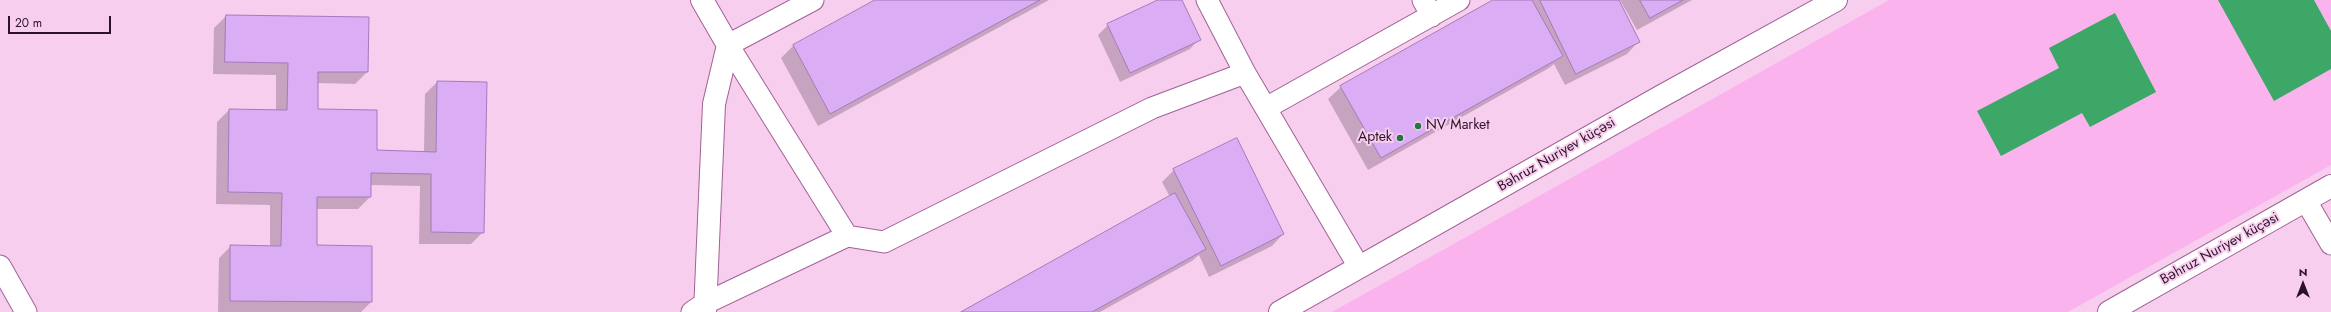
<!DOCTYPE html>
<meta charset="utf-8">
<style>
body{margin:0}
#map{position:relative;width:2331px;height:312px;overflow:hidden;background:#f8ceef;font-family:Jost,sans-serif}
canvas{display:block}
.north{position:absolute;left:2283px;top:264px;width:40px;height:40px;-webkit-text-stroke:3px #f8ceef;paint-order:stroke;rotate:0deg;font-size:11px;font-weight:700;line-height:16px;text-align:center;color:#2b1227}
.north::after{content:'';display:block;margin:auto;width:14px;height:18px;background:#2b1227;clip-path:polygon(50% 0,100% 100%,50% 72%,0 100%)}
.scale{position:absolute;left:8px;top:16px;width:103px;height:18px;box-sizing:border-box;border:2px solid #2b1227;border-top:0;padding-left:5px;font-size:12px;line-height:14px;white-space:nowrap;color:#2b1227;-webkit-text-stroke:3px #f8ceef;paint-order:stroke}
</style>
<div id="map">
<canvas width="2331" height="312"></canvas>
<div class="north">N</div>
<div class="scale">20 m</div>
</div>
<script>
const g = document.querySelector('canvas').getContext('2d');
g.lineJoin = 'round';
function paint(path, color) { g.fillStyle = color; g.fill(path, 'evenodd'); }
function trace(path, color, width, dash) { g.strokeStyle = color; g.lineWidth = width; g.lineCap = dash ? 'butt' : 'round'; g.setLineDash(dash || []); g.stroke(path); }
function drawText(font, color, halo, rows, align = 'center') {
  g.font = font + ' Jost,sans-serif'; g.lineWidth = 4; g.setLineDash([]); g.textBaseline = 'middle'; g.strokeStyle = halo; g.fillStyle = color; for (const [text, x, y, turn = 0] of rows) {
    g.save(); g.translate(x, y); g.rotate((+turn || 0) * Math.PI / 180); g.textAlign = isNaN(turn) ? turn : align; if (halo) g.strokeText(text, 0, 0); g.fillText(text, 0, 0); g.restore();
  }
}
paint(new Path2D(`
 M1889 0H2331V165L2068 312H1332Z`), '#fbb3ed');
paint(new Path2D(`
 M2218 0H2314L2331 31V69L2274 101Z
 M2115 13 2156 92 2090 127 2082 113 2001 156 1977 111 2059 68 2049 48Z`), '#3ca766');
paint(new Path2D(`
 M877 0H1049L818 126 781 58 793 46Z
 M1161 0H1181L1199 39 1190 49 1120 82 1098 35 1108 25Z
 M1495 0H1618L1638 42 1627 54 1565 85 1554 64 1549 68 1368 170 1328 99 1341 87Z
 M1620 0H1692L1637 30Z
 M226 16 367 72 355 84 317 83V110L376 151 424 152 425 94 437 82 483 232 471 244H419L420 186 370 185V197L358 209H316V246L371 247V302L361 312H218L219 258 231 246 270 247V205L216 204 217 122 229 110 276 111V75L213 74 214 28Z
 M1174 170 1283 234 1272 246 1209 277 1199 255 1192 261 1100 312H963L1170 197 1162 182Z`), '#0003');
const building = new Path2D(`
 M875 0H1040L830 114 793 45Z
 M1158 0H1182L1201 40 1130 73 1107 24Z
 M1493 0H1532L1563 56 1381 158 1340 86Z
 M1540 0H1619L1640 42 1576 74Z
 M1640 0H1683L1650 18Z
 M226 15 369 17 368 72H318V109L377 110V150L436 152 437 81 487 82 484 233 431 232V174L371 173V197H317V245L372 246V302L230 301V245L281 246 282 193 228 192 229 109 287 110 288 63 225 62Z
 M1237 138 1284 234 1221 266 1173 169Z
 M1175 193 1206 249 1092 312H961Z`);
paint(building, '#dbadf5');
trace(building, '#a479bb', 1);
const lane = new Path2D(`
 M813 0 728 45 847 236 884 242 1152 108 1245 73
 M1207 0 1245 73 1359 267
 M1423 0 1432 16
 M1266 108 1459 0
 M2306 201 2331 244
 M0 266 26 312
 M692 312 704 304 847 236`);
const street = new Path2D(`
 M702 0 728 45 714 104 705 312
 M1280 312 1660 97 1836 0
 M2109 312 2331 186`);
trace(lane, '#a16196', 23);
trace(street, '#a16196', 24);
trace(lane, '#fff', 21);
trace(street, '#fff', 22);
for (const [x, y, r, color] of [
 [1418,126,4,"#257444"],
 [1400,138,4,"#257444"]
]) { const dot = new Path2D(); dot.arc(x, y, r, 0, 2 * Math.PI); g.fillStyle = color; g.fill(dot); trace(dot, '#f8ceef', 1.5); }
drawText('14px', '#2b1227', '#f8ceef', [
 ["NV Market",1426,126],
 ["Aptek",1392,138,"right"]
], 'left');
drawText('14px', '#2b1227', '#f8ceef', [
 ["Bəhruz Nuriyev küçəsi",1557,155,-30],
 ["Bəhruz Nuriyev küçəsi",2220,249,-29]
]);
</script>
